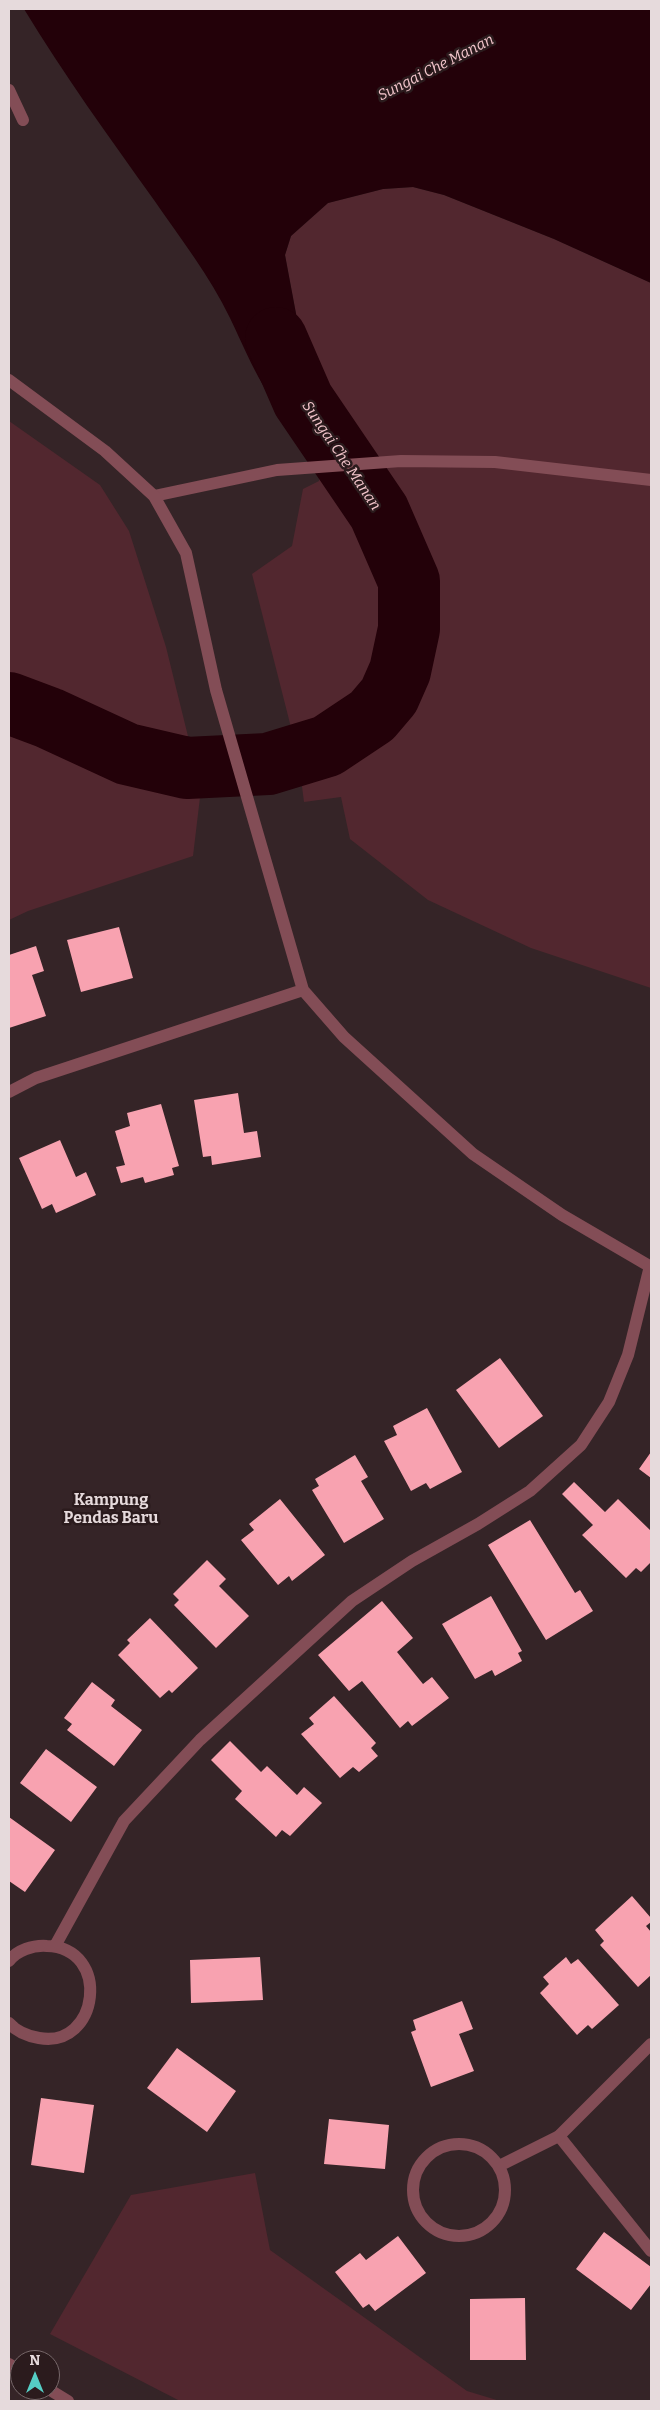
<!DOCTYPE html>
<style>
body{margin:0}
#map{position:relative;width:660px;height:2410px;overflow:hidden;background:#352427;font-family:Bitter,serif}
canvas{display:block}
.frame{position:absolute;inset:0;border:10px solid #e6dadc;pointer-events:none}
.north{position:absolute;left:10px;top:2350px;width:50px;height:50px;box-sizing:border-box;background:#2b1b1d;border:1px solid #766769;border-radius:50%;rotate:0deg;font-size:14px;font-weight:700;line-height:20px;text-align:center;color:#e6dadc}
.north::after{content:'';display:block;margin:auto;width:18px;height:22px;background:#55cec5;clip-path:polygon(50% 0,100% 100%,50% 72%,0 100%)}
</style>
<div id="map">
<canvas width="660" height="2410"></canvas>
<div class="frame"></div>
<div class="north">N</div>
</div>
<script>
const g = document.querySelector('canvas').getContext('2d');
g.lineJoin = 'round';
function paint(path, color) { g.fillStyle = color; g.fill(path, 'evenodd'); }
function trace(path, color, width, dash) { g.strokeStyle = color; g.lineWidth = width; g.lineCap = dash ? 'butt' : 'round'; g.setLineDash(dash || []); g.stroke(path); }
function drawText(font, color, halo, rows, align = 'center') {
  g.font = font + ' Bitter,serif'; g.lineWidth = 5; g.setLineDash([]); g.textBaseline = 'middle'; g.strokeStyle = halo; g.fillStyle = color; for (const [text, x, y, turn = 0] of rows) {
    g.save(); g.translate(x, y); g.rotate((+turn || 0) * Math.PI / 180); g.textAlign = isNaN(turn) ? turn : align; if (halo) g.strokeText(text, 0, 0); g.fillText(text, 0, 0); g.restore();
  }
}
paint(new Path2D(`
 M413 187 444 195 554 239 651 283V988L531 948 428 900 350 839 341 797 304 802 298 755 252 574 292 546 303 489 319 481 326 396 303 351 285 255 291 236 328 203 383 189Z
 M9 421 100 485 129 531 166 647 201 789 193 856 28 911 9 920Z
 M255 2173 270 2250 467 2391 500 2401H180L50 2334 131 2195Z`), '#52272f');
paint(new Path2D(`
 M24 9H651V283L554 239 444 195 413 187 383 189 328 203 291 236 285 255 303 351 326 396 323 409C313 416 300 422 288 415 265 401 242 342 230 318 210 276 180 238 154 200 109 137 64 75 24 9Z`), '#230109');
trace(new Path2D(`
 M9 703 49 718 127 754 187 768 268 764 327 746 372 716 389 696 400 671 409 629V581L379 512 303 400 276 338`), '#230109', 62);
paint(new Path2D(`
 M119 927 133 978 81 992 67 940Z
 M36 946 44 971 32 975 46 1016 9 1028V955Z
 M238 1093 244 1133 257 1131 261 1157 212 1165 211 1156 203 1157 194 1100Z
 M161 1104 179 1166 172 1168 174 1175 145 1183 143 1177 121 1183 116 1167 125 1165 115 1131 130 1126 127 1113Z
 M60 1140 76 1177 86 1172 96 1195 56 1213 52 1204 42 1209 19 1158Z
 M500 1358 543 1416 499 1448 456 1390Z
 M427 1408 462 1472 430 1489 426 1483 411 1491 384 1441 397 1435 393 1426Z
 M651 1452V1478L639 1469Z
 M355 1455 368 1477 361 1481 384 1519 344 1543 312 1490 319 1486 315 1479Z
 M574 1482 605 1512 618 1499 651 1531V1562L641 1572 636 1568 626 1578 582 1535 593 1525 562 1494Z
 M280 1499 325 1555 292 1581 289 1576 278 1585 241 1540 254 1530 249 1524Z
 M530 1520 575 1593 580 1590 593 1611 546 1640 488 1545Z
 M207 1560 226 1579 219 1586 249 1616 216 1648 174 1605 179 1600 173 1594Z
 M491 1596 522 1651 518 1653 522 1661 495 1676 492 1670 475 1679 442 1624Z
 M382 1601 413 1638 397 1652 423 1684 432 1677 449 1698 412 1726 408 1721 400 1728 362 1681 349 1691 318 1655Z
 M150 1618 198 1668 172 1693 169 1690 160 1698 118 1655 130 1643 127 1640Z
 M92 1682 115 1700 111 1706 142 1730 114 1766 67 1730 72 1724 64 1718Z
 M334 1696 376 1743 371 1748 378 1756 359 1772 353 1767 340 1778 301 1734 314 1724 309 1718Z
 M230 1741 261 1772 267 1766 297 1795 304 1787 322 1803 290 1836 282 1830 276 1837 235 1799 242 1791 211 1760Z
 M46 1749 97 1787 71 1822 20 1783Z
 M9 1817 55 1850 25 1892 9 1881Z
 M632 1896 651 1918V1922L646 1926 651 1932V1975L638 1987 600 1945 604 1941 595 1930Z
 M260 1957 263 2000 191 2003 190 1960Z
 M566 1957 571 1964 578 1959 619 2005 592 2029 588 2025 577 2035 540 1993 549 1984 543 1977Z
 M462 2001 473 2029 459 2034 474 2071 431 2087 411 2032 416 2030 413 2020Z
 M177 2048 236 2091 207 2132 147 2088Z
 M41 2098 94 2105 84 2173 31 2165Z
 M329 2119 389 2125 385 2169 324 2164Z
 M604 2232 651 2267V2284L631 2310 576 2269Z
 M398 2236 426 2273 375 2311 369 2304 363 2308 335 2272 360 2253 366 2260Z
 M525 2298 526 2360H470V2299Z`), '#f8a2b0');
trace(new Path2D(`
 M9 90 23 120
 M154 496 277 470 401 461 495 462 651 480
 M559 2136 651 2251`), '#834d56', 12);
trace(new Path2D(`
 M9 380 105 451 154 496 186 553 216 690 303 990 344 1037 473 1154 562 1215 651 1267
 M9 1092 36 1078 303 990
 M55 1946 124 1821 200 1740 352 1601 412 1561 478 1524 530 1491 581 1445 609 1402 628 1355 650 1266
 M9 1961C17 1950 33 1945 47 1946 112 1948 99 2049 39 2038 27 2036 17 2032 9 2023
 M413 2190a46 46 0 1 1 92 0a46 46 0 1 1-92 0Z
 M499 2166 559 2136 651 2044
 M9 2364 20 2371
 M50 2390 68 2401`), '#834d56', 12);
drawText('italic 15px', '#f4c6cc', '#2b1b1d', [
 ["Sungai Che Manan",436,68,-27],
 ["Sungai Che Manan",341,456,56]
]);
drawText('bold 16px', '#e6dadc', '#2b1b1d', [
 ["Kampung",111,1501],
 ["Pendas Baru",111,1519]
]);
</script>
